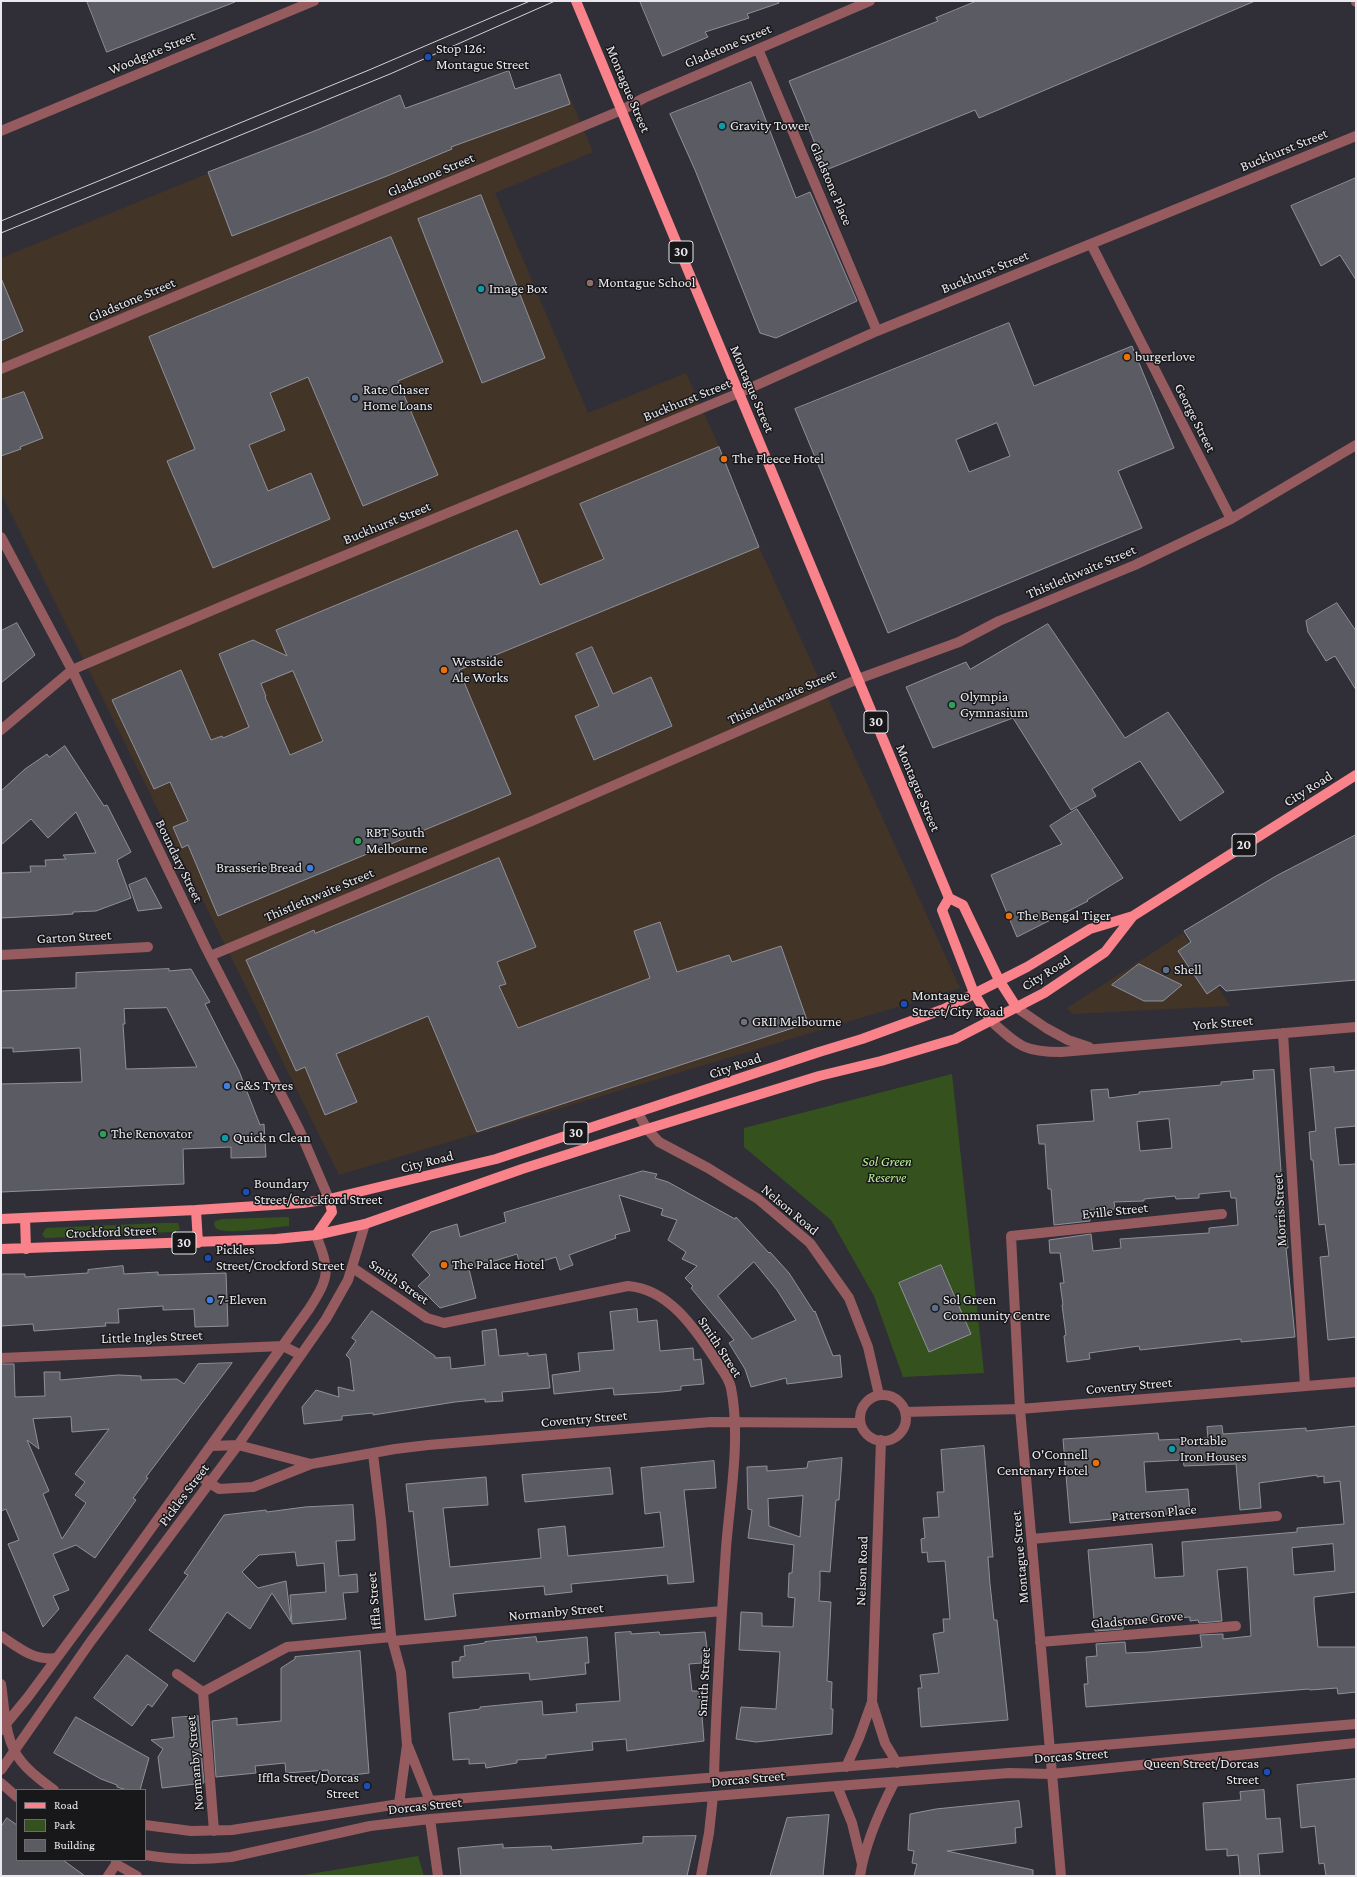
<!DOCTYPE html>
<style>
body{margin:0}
#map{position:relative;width:1357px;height:1877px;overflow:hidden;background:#302f37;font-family:"Crimson Pro",serif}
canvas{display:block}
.frame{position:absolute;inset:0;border:2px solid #e9e8ed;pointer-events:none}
.legend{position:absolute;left:16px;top:1789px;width:130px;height:72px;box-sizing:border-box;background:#18181b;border:1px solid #6c6b6f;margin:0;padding:5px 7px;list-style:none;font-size:12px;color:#e9e8ed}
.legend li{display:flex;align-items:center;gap:8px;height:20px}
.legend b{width:20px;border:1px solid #6c6b6f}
</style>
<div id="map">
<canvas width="1357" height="1877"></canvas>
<div class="frame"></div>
<ul class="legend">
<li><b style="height:5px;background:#f9828b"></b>Road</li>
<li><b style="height:11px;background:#35521e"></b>Park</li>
<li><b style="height:11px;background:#5b5b63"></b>Building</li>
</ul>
</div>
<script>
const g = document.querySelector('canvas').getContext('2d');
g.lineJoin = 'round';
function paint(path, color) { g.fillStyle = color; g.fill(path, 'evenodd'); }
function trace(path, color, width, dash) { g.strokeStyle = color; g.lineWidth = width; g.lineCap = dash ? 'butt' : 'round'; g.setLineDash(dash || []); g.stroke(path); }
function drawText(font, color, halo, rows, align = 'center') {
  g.font = font + ' "Crimson Pro",serif'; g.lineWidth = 3; g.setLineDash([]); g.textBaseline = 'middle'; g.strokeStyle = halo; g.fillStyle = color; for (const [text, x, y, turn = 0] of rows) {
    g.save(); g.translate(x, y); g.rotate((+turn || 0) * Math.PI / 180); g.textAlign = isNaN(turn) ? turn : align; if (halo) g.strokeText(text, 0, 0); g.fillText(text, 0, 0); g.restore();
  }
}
paint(new Path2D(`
 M509 71 515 89 560 74 593 152 495 193 588 413 686 373 719 447 759 547 960 988 339 1175 1 493V258L400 95 405 108Z
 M1183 933 1230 1006 1073 1014 1067 1008Z`), '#433428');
paint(new Path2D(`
 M952 1074 984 1373 903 1377 874 1296 831 1220 744 1147V1128Z
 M289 1217V1226C274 1227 232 1234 220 1230 216 1229 215 1227 214 1224L215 1221 223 1219Z
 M162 1223H178L180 1229 173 1232 48 1238H45L42 1234 46 1228Z
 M418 1856 424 1876H298Z`), '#35521e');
const building = new Path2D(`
 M87 1H234L235 2 107 52Z
 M640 1H778L779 3 747 14 749 18 705 32 708 37 663 56Z
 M977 1H1255L979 118 975 110 826 170 789 81 938 21 936 18Z
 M509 71 515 89 560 74 570 104 451 147 452 149 387 176 232 236 208 172 317 130 400 95 405 108Z
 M751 82 796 198 810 192 857 301 776 338 760 333 695 170 670 114Z
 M1356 178V280L1340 255 1321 266 1291 206Z
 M481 195 545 358 482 383 418 219Z
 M391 237 443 362 398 381 438 475 363 506 308 377 270 393 285 430 249 445 268 491 311 473 330 519 213 568 167 461 195 449 149 337Z
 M1 278 23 331 1 341Z
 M1009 323 1034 386 1132 346 1174 448 1118 471 1142 528 888 633 795 409ZM997 423 1010 456 969 472 956 440Z
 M24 392 43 438 20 447 21 449 1 456V400Z
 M719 447 759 547 459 670 511 794 218 916 188 845 182 848 173 827 188 821 170 782 154 789 112 700 181 670 211 740 222 736 223 738 249 727 219 654 253 640 287 656 276 630 517 530 540 585 604 559 580 504ZM293 671 323 741 290 755 265 697 266 696 261 684Z
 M1337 603 1356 631V690L1335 656 1326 661 1308 632 1306 621Z
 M17 623 35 655 1 683V631Z
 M1048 624 1125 738 1168 712 1224 792 1180 821 1140 761 1092 789 1096 796 1071 810 1013 718 933 748 906 687 966 662 970 669Z
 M592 647 613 694 651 677 672 726 594 760 575 716 599 706 576 654Z
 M65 746 104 806 107 805 131 852 117 860 131 898 96 911 73 912V914L59 915 1 918V873L31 872 30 866H46L45 860 66 859 63 855 96 853 76 812 48 838 31 819 1 845V791L25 769 47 754 49 757Z
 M1077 809 1123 878 1087 900 1088 901 1017 937 991 875 1062 844 1050 826Z
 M1356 835V980L1226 991 1220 985 1207 994 1178 951 1191 942 1184 931 1276 876Z
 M499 858 536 947 497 962 506 984 499 986 518 1028 650 978 634 931 660 922 677 972 729 955 732 962 781 946 808 1023 477 1132 428 1016 336 1054 357 1102 325 1115 305 1067 296 1071 246 960 314 930 315 933Z
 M146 878 162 908 138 911 129 885Z
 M1139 964 1182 985 1163 1001H1144L1112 985Z
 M169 969V971L191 969 210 1002 205 1004 239 1071 260 1125 264 1124 266 1157 231 1158V1147L183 1149 184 1184 1 1192V1084L82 1082 80 1048 13 1052V1048H1V991L76 988V973ZM167 1008 197 1067 126 1069 123 1024H125L124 1009Z
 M1334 1067V1072L1356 1070V1126L1335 1128 1339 1165 1356 1164V1337L1328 1340 1320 1257 1329 1256 1325 1224 1319 1225 1313 1160H1311L1309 1132 1316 1131 1310 1069Z
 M1274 1070 1282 1186H1281L1288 1248H1286L1295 1337 1241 1342V1339L1140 1350 1139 1346 1089 1353 1090 1359 1067 1362 1064 1336 1066 1335 1062 1305H1063L1060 1283H1064L1060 1253H1050L1049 1240 1091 1234 1093 1251 1121 1248 1120 1239 1209 1233V1228L1238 1225 1236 1198H1231L1230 1191 1199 1194V1198L1176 1199 1175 1196 1144 1199V1201L1114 1202 1115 1209 1089 1210 1090 1221 1054 1225 1051 1189H1048L1045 1144H1039L1037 1125 1094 1121 1091 1090 1108 1089 1109 1098 1139 1094V1092L1221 1085V1082L1254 1079 1253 1071ZM1169 1119 1172 1148 1140 1151 1137 1122Z
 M643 1171 657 1174 655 1178 668 1182 735 1219 736 1217 769 1253 770 1252 789 1273 814 1312 815 1311 833 1356 840 1355 842 1377 787 1384 786 1378 751 1387 745 1369 729 1343 734 1340 691 1288 693 1286 685 1278 697 1266 682 1259 686 1252 668 1240 677 1220 661 1215 663 1209 619 1195 630 1231 615 1235 616 1238 569 1255 573 1265 560 1270 556 1257 521 1268 517 1254 488 1263 469 1269 476 1298 440 1308 418 1286 430 1275 412 1255 431 1232 457 1224 460 1237 506 1222 504 1213ZM754 1262 777 1290 796 1320 752 1339 718 1296Z
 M941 1265 971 1334 929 1352 899 1283Z
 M123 1266 124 1274 158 1272V1275L226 1273 228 1326 195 1327 194 1309 163 1310V1306L118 1309 119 1323H105L106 1326 34 1331 33 1324 1 1326V1274H25V1277L88 1273V1270Z
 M637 1309 638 1322 657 1320 660 1351 693 1348 694 1360 701 1359 704 1384 681 1386V1390L662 1392 614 1395 613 1388 554 1394 552 1375 580 1371 578 1353 614 1350 610 1312Z
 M372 1311 435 1356V1358L450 1357 451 1369 485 1365 482 1331 496 1329 499 1356 528 1353V1356L546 1354 550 1388 502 1392 503 1401 485 1402V1399L455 1402 373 1415V1413L342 1416V1420L304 1424 302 1407 316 1390 339 1397 338 1387 354 1391 350 1359 346 1355 356 1341 352 1338Z
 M232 1363 146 1477 148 1478 133 1498 136 1500 95 1558 76 1545 53 1554 69 1590 53 1596 59 1609 43 1627 8 1544 19 1540 6 1509 1 1511V1364H14L15 1397 45 1396 44 1372H60V1380L118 1375 141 1376V1380L177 1379 184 1384 198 1364ZM71 1417 72 1432 109 1429 75 1474 85 1482 75 1495 86 1503 62 1539 43 1494 49 1491 27 1440 39 1449 33 1419Z
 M1222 1426 1223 1434 1306 1428V1431L1356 1426V1592L1314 1597V1604L1318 1647H1356V1692L1338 1694 1337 1688 1310 1690 1309 1689 1086 1707 1084 1684H1088L1086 1657 1097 1656 1096 1644 1125 1642 1126 1653 1149 1652 1202 1647 1200 1635 1223 1634V1639L1251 1636 1247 1567 1217 1570 1222 1621 1199 1623 1198 1620 1190 1621V1617L1141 1621V1622L1123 1624V1629L1095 1631 1088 1550 1152 1544 1155 1578 1184 1576 1182 1542 1297 1532V1528L1344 1524 1340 1481 1324 1483V1476L1317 1477V1475L1259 1483 1261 1508 1240 1510 1236 1464 1184 1466 1183 1460 1144 1462 1146 1492 1188 1489 1190 1512 1070 1523 1063 1439 1158 1433 1159 1440 1208 1438 1207 1427ZM1333 1544 1335 1571 1294 1575 1292 1548Z
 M984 1446 993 1557H988L990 1584 994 1620H997L1008 1720 921 1727 918 1688H922L920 1675 939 1673 933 1634 944 1632 943 1619H950L945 1561 928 1562 927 1552 922 1553 921 1539 925 1538 923 1518 939 1517 937 1492H944L941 1450Z
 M842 1458 839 1500H836L830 1572 820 1571V1586L819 1601 831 1602 827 1681 832 1682 831 1709H833L832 1734 756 1742 736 1739 741 1707 776 1709 780 1652 739 1650 741 1612 762 1613V1626L793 1627 795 1598 788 1597 789 1573H792L794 1545 748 1538 752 1510 748 1509 747 1467 767 1466V1471L807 1468 808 1462ZM803 1496 800 1537 769 1526 768 1499Z
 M714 1461 716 1488 684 1490 694 1582 668 1584 667 1575 571 1584 572 1592 545 1595 544 1586 453 1594 456 1616 425 1620 413 1511 409 1512 406 1484 486 1477 488 1505 443 1508 450 1567 541 1558 538 1529 565 1526 568 1556 664 1547 660 1512 645 1514 641 1468Z
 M610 1468 613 1494 525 1502 522 1475Z
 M353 1505 355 1540 336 1541 339 1576 357 1574 358 1592 343 1593 346 1619 292 1624 290 1595 326 1592 324 1563 297 1566 295 1552 259 1555 242 1572 258 1588 286 1581 291 1622 272 1593 250 1629 227 1612 194 1662 149 1630 188 1575 184 1573 224 1515 266 1510 267 1512 305 1507Z
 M631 1632V1634L659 1632 660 1635 705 1632 708 1655 701 1656 702 1663 689 1664 692 1691H700L704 1741 627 1751 626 1739 592 1742 593 1750 546 1755V1758L517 1760V1763L486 1768 485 1763 469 1764V1759L453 1760 449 1713 480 1709V1707L542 1701 543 1715 577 1712 576 1704 620 1701 615 1633Z
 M536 1637 537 1642 587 1637 589 1663H585L586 1674 530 1680 529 1673 453 1678 452 1662 460 1661V1657L465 1656 464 1646 485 1643V1642Z
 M360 1651 369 1773 329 1778 328 1770 286 1773 285 1763 255 1766 256 1773 216 1777 212 1721 237 1718V1725L281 1721V1668L295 1659V1657Z
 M127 1655 168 1685 152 1707 148 1704 132 1726 94 1698Z
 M198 1716 204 1783 162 1788 158 1757 163 1749 151 1740 174 1737 172 1718Z
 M76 1717 149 1758 140 1790H127L117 1787V1785L101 1779 54 1753Z
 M1356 1779V1876H1326L1324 1863 1319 1864 1315 1826 1301 1828 1297 1785Z
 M1264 1790 1266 1819 1280 1818 1283 1852 1258 1854 1260 1876H1240L1238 1855 1227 1856V1849L1206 1850 1203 1803 1241 1800 1240 1792Z
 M1019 1801 1022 1827 1015 1828 1016 1843 947 1851 1033 1870V1876H914L917 1864 912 1863 914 1851 908 1850 910 1814 936 1809Z
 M829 1815 823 1876H770L787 1818Z
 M7 1818 17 1825V1860H63L85 1876H1V1827Z
 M696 1836 687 1876H461L458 1848 503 1844V1848L551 1846 552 1850 643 1843V1837Z`);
paint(building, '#5b5b63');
trace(building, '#909099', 1);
trace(new Path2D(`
 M1356 1V2
 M758 49 877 331
 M1 131 314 1
 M1091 244 1231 519
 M1 369 622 110 644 98 870 1
 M1 537 72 670 205 946 299 1129 329 1199
 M1 730 72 670 88 663 251 594 739 393 877 331 1356 136
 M1 955 148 947
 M210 956 532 821 858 679 959 642 999 621 1135 565 1231 519 1356 445
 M1017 1008 1046 1028 1068 1040 1089 1047
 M991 1021C1018 1045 1023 1052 1061 1052L1356 1027
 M1283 1033 1305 1386
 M638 1113 647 1129 659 1142 708 1168 758 1199 810 1243 849 1298 868 1347 879 1395
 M353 1268 427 1318 444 1323 628 1286C668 1289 694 1327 715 1359 720 1368 729 1377 731 1388 741 1438 730 1497 726 1548 721 1624 716 1701 714 1777
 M1 1358 283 1346 301 1355
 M860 1418a23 23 0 1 1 46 0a23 23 0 1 1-46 0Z
 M905 1412 1020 1409 1356 1382
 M212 1446 238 1445 311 1464
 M373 1454 381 1520 391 1635 401 1672 407 1745 399 1804
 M193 1472 219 1489 253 1487 311 1464 395 1449 428 1445 711 1422 860 1423
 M1032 1539 1277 1516
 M1 1636C19 1648 34 1661 56 1658
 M393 1641 722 1611
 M1040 1642 1236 1626
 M177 1674 203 1692
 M1 1684C5 1709 4 1740 21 1761 30 1773 42 1781 54 1790
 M872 1702 885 1743 897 1763
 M1 1730 28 1697 96 1605 309 1309C330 1276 330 1271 316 1235
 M408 1746 430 1801
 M846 1767 859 1738 872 1702 881 1440
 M1 1770 91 1641 238 1445 326 1319 348 1280 365 1224
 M1 1783 17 1797
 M837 1786 852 1823 862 1864
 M430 1819 438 1876
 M145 1825 191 1831 232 1830 399 1804 430 1801 1356 1724
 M214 1831 203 1692 287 1647 391 1637
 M145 1855C174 1860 202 1860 231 1857L370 1826 430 1819 837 1786 1009 1773 1052 1774 1356 1743
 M116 1860V1864L137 1876
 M108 1876 116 1864
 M701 1876 709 1833 713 1796
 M860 1876C865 1843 879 1812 894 1783
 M1061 1876 1020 1409 1011 1236 1222 1214`), '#955b5f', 10);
trace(new Path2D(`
 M576 1 949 898 963 905 999 980 1017 1008
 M949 898 942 910 974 993 991 1021
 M196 1210 198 1243
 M25 1218 26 1249
 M1 1219 196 1210 303 1203 329 1199 496 1159 819 1052 862 1039 944 1009 1027 967 1090 929 1133 916 1356 775
 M316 1235 332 1212 329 1199
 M1 1249 276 1239 316 1235 365 1224 522 1169 647 1129 819 1076 881 1061 955 1039 1044 993 1105 952 1133 916`), '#f9828b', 10);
trace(new Path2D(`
 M1 221 369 70 530 1
 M1 233 390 74 555 1`), '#d3d2d7', 1);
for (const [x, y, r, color] of [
 [428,57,4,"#1a4fb4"],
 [722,126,4,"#0f9aa8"],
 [590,283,4,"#8d6e63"],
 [481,289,4,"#0f9aa8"],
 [1127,357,4,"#e8710a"],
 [355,398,4,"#5c6f8a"],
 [724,459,4,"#e8710a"],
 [444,670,4,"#e8710a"],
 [952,705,4,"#2e9e5b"],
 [358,841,4,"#2e9e5b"],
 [310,868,4,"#3f7fe0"],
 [1009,916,4,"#e8710a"],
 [1166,970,4,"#5c6f8a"],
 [904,1004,4,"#1a4fb4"],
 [744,1022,4,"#6b7280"],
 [227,1086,4,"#3f7fe0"],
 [103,1134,4,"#2e9e5b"],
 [225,1138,4,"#0f9aa8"],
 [246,1192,4,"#1a4fb4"],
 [208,1258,4,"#1a4fb4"],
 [444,1265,4,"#e8710a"],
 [210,1300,4,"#3f7fe0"],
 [935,1308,4,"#5c6f8a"],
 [1172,1449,4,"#0f9aa8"],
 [1096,1463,4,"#e8710a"],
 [1267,1772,4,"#1a4fb4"],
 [367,1786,4,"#1a4fb4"]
]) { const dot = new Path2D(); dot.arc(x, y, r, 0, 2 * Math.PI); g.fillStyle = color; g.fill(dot); trace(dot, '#18181b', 1.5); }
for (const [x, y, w] of [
 [681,252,24],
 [876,722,24],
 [1244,845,24],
 [576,1133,24],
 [184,1243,24]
]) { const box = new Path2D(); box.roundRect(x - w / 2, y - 11, w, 22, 3); g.fillStyle = '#18181b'; g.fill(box); trace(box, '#e9e8ed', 1); }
drawText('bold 13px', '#e9e8ed', null, [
 ["30",681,252],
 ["30",876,722],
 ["20",1244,845],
 ["30",576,1133],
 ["30",184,1243]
]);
drawText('14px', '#e9e8ed', '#18181b', [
 ["Gladstone Street",728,46,-23],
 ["Woodgate Street",152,53,-23],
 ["Montague Street",628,89,67],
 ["Buckhurst Street",1284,150,-22],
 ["Gladstone Street",431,175,-23],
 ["Gladstone Place",831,184,67],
 ["Buckhurst Street",985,272,-22],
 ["Gladstone Street",132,300,-23],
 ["Montague Street",752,389,67],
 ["Buckhurst Street",687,400,-22],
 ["George Street",1195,418,63],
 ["Buckhurst Street",387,523,-22],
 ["Thistlethwaite Street",1081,572,-23],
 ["Thistlethwaite Street",782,697,-24],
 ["Montague Street",918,788,67],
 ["City Road",1308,789,-32],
 ["Boundary Street",179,861,64],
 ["Thistlethwaite Street",319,895,-23],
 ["Garton Street",74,937,-3],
 ["City Road",1046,973,-32],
 ["York Street",1223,1023,-5],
 ["City Road",735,1066,-19],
 ["City Road",427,1162,-14],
 ["Nelson Road",790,1210,40],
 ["Morris Street",1280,1210,-93],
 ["Eville Street",1115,1211,-6],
 ["Crockford Street",111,1232,-2],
 ["Smith Street",399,1282,34],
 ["Little Ingles Street",152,1337,-2],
 ["Smith Street",720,1347,57],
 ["Coventry Street",1129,1386,-5],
 ["Coventry Street",584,1419,-5],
 ["Pickles Street",184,1495,-53],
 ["Patterson Place",1154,1513,-5],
 ["Montague Street",1020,1557,-95],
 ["Nelson Road",862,1571,-88],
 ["Iffla Street",374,1601,-95],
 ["Normanby Street",556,1612,-5],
 ["Gladstone Grove",1137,1620,-5],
 ["Smith Street",704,1682,-87],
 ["Dorcas Street",1071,1756,-4],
 ["Normanby Street",195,1763,-95],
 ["Dorcas Street",748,1779,-5],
 ["Dorcas Street",425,1806,-6]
]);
drawText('14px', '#e9e8ed', '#18181b', [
 ["Stop 126:",436,49],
 ["Montague Street",436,65],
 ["Gravity Tower",730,126],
 ["Montague School",598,283],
 ["Image Box",489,289],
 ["burgerlove",1135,357],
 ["Rate Chaser",363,390],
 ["Home Loans",363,406],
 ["The Fleece Hotel",732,459],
 ["Westside",452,662],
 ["Ale Works",452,678],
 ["Olympia",960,697],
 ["Gymnasium",960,713],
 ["RBT South",366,833],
 ["Melbourne",366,849],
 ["Brasserie Bread",302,868,"right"],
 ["The Bengal Tiger",1017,916],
 ["Shell",1174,970],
 ["Montague",912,996],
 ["Street/City Road",912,1012],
 ["GRII Melbourne",752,1022],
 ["G&S Tyres",235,1086],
 ["The Renovator",111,1134],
 ["Quick n Clean",233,1138],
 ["Boundary",254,1184],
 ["Street/Crockford Street",254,1200],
 ["Pickles",216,1250],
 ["Street/Crockford Street",216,1266],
 ["The Palace Hotel",452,1265],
 ["7-Eleven",218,1300],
 ["Sol Green",943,1300],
 ["Community Centre",943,1316],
 ["Portable",1180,1441],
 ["Iron Houses",1180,1457],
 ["O'Connell",1088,1455,"right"],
 ["Centenary Hotel",1088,1471,"right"],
 ["Queen Street/Dorcas",1259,1764,"right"],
 ["Street",1259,1780,"right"],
 ["Iffla Street/Dorcas",359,1778,"right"],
 ["Street",359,1794,"right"]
], 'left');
drawText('italic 14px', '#b8f18f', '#18181b', [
 ["Sol Green",887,1162],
 ["Reserve",887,1178]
]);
</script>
